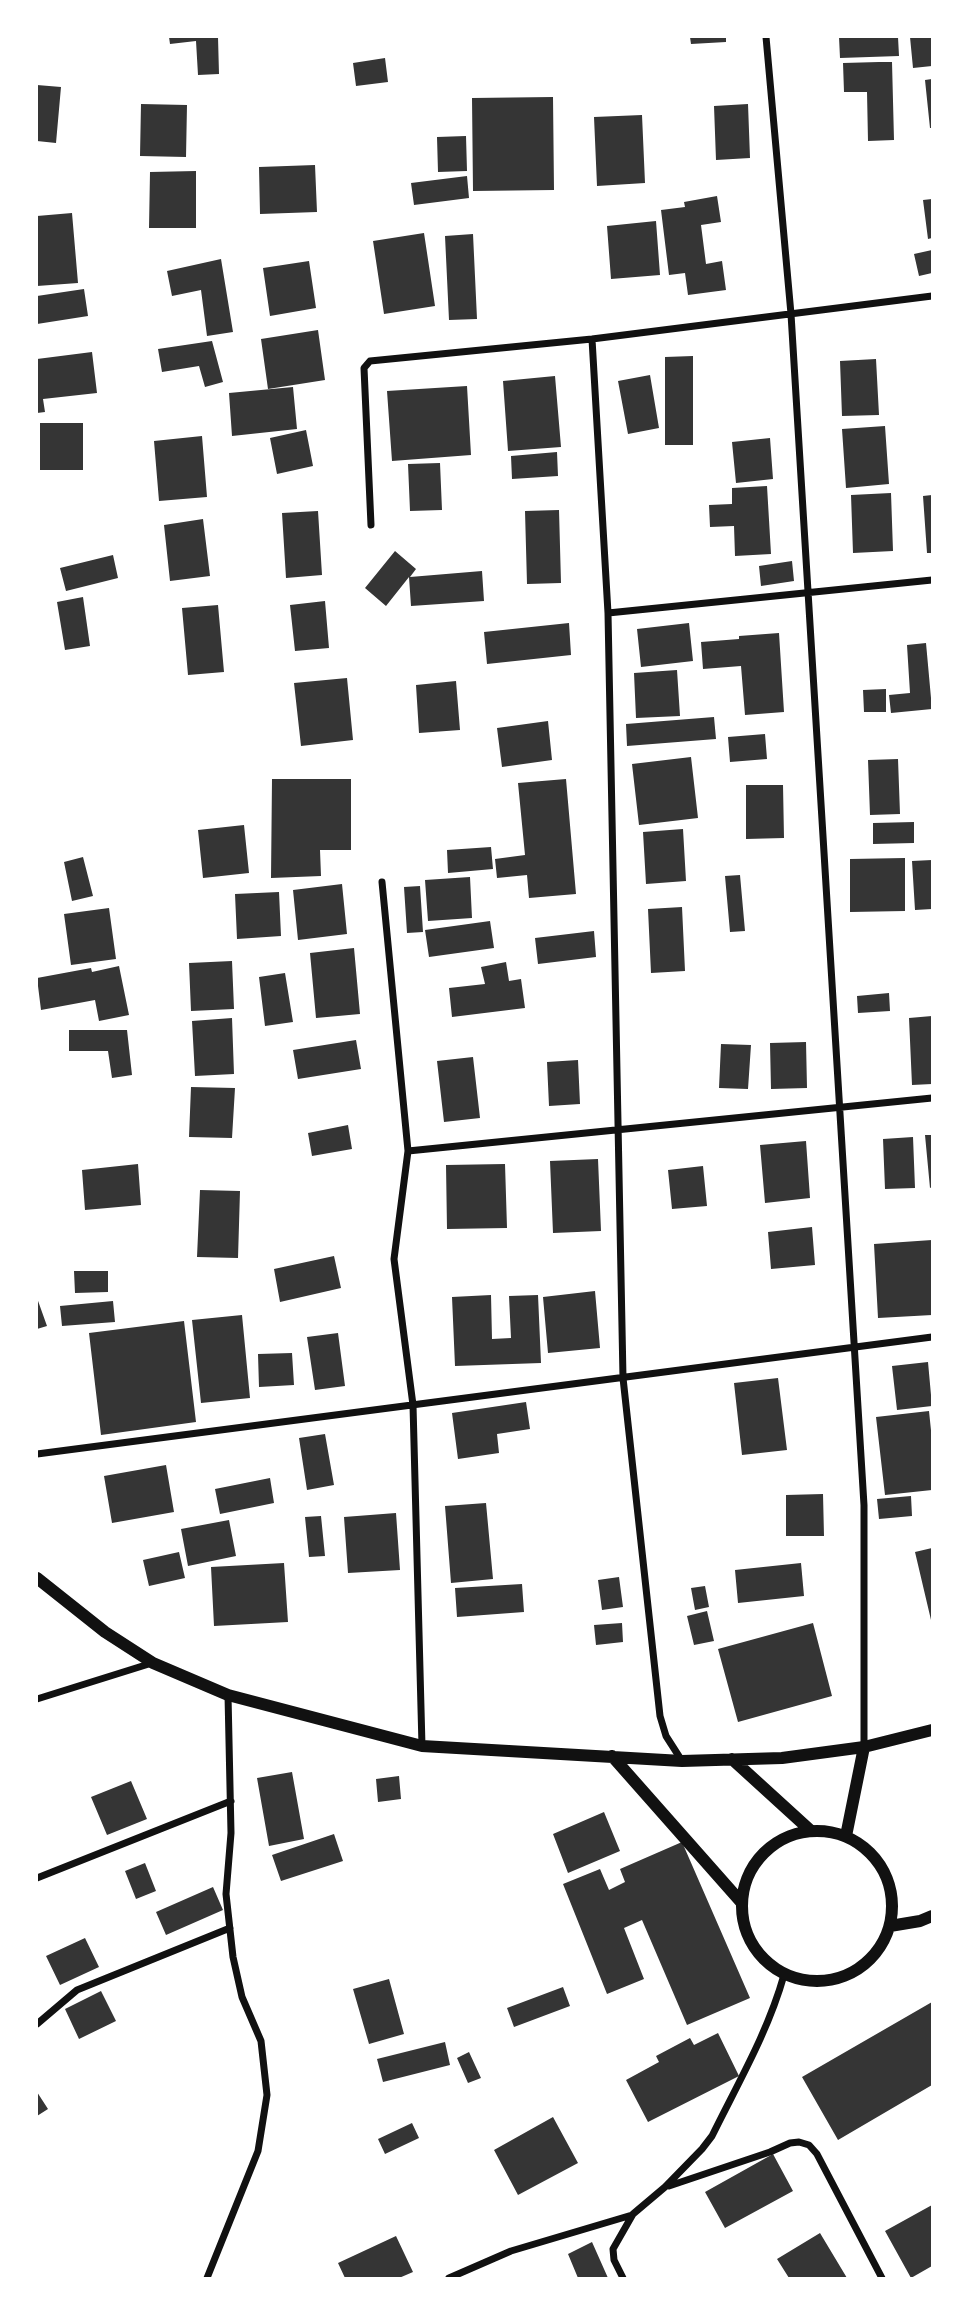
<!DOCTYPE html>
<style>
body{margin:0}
#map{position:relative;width:969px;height:2315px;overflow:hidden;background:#fff;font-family:"Asap Condensed",sans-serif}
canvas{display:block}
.frame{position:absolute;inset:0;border:38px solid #fff;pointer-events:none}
</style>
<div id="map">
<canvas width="969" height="2315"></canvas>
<div class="frame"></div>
</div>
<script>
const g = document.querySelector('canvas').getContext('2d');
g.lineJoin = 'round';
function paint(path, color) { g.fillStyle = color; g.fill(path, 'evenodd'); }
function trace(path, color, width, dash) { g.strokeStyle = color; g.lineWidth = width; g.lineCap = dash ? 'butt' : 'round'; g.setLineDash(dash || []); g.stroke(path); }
paint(new Path2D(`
 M169 37H218L219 74 198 75 196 41 170 44Z
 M690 37H726V42L691 44Z
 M839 37H898L899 56 840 58Z
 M910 37H932V66L913 68Z
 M385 58 388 82 356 86 353 63Z
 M879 62H892L894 140 868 141 867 92H844L843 63Z
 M932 79V128H930L925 80Z
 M37 85 61 87 56 143 37 141Z
 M553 97 554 190 473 191 472 98Z
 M141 104 187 105 186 157 140 156Z
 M748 104 750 158 716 160 714 106Z
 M642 115 645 183 597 186 594 117Z
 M466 136 467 171 438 172 437 137Z
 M315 165 317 212 260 214 259 167Z
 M196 171V228H149L150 172Z
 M467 176 469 198 414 205 411 183Z
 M717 196 721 222 701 225 706 264 722 261 726 290 688 295 685 273 669 275 661 210 685 207 684 202Z
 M932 199V238L928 239 923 200Z
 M72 213 78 283 37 286V216Z
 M656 221 660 275 611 279 607 226Z
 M424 233 435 306 384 314 373 241Z
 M473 234 477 319 449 320 445 236Z
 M932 250V273L919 276 914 254Z
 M221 259 233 332 207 336 201 290 172 296 167 271Z
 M309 261 316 308 270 316 263 268Z
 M84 289 88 316 37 324V296Z
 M318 330 325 380 268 389 261 339Z
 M212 341 223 382 205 387 199 366 162 372 158 349Z
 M92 352 97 393 43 399 45 412 37 413V359Z
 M693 356V445H665V357Z
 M876 359 879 415 842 416 840 361Z
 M650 375 659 428 628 434 618 381Z
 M555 376 561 447 508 451 503 381Z
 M467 386 471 455 392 461 387 391Z
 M293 387 297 429 232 436 229 393Z
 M40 423H83V470H40Z
 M885 426 889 484 846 488 842 429Z
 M306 430 313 466 277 474 270 438Z
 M202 436 207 497 159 501 154 441Z
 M770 438 773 479 736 483 732 442Z
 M557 452 558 476 512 479 511 456Z
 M440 463 442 510 410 511 408 464Z
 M767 486 771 554 735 556 734 526 710 527 709 505 732 504V488Z
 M891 493 893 551 853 553 851 495Z
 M932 495V553H927L923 496Z
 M559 510 561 583 527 584 525 511Z
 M318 511 322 575 286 578 282 513Z
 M203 519 210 576 170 581 164 525Z
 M395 551 416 569 410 577 482 571 484 601 411 606 409 577 386 606 365 588Z
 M113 555 118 578 66 591 60 568Z
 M792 561 794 581 761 586 759 566Z
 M83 597 90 646 65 650 57 602Z
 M325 601 329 648 295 651 290 605Z
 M218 605 224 672 188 675 182 608Z
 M569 623 571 655 487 664 484 632Z
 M689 623 693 661 641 667 637 629Z
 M779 633 784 712 745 715 741 666 703 669 701 642 739 639V636Z
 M926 643 932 709 891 713 889 695 910 693 907 645Z
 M677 670 680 716 636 718 634 673Z
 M347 678 353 740 301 746 294 683Z
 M456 681 460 730 419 733 416 685Z
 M886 689V712H864L863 690Z
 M714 717 716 739 627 746 626 724Z
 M548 721 552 760 502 767 497 728Z
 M765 734 767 759 730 762 728 737Z
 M691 757 698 818 639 825 632 764Z
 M898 759 900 814 870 815 868 760Z
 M272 779H351V850H320L321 876 271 878Z
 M566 779 576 894 529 898 527 875 497 878 495 859 525 855 518 783Z
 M746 785H783L784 838 746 839Z
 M914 822V843L873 844V823Z
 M244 825 249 873 203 878 198 830Z
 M683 829 686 881 646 884 643 832Z
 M491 847 493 869 448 873 447 850Z
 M83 857 93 896 72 901 64 862Z
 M905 858V911L850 912V859Z
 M932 860V909L915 910 912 861Z
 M740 875 745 931 730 932 725 876Z
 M470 877 472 918 428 921 425 880Z
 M342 884 347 934 298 940 293 890Z
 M420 886 423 932 407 933 404 887Z
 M279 892 281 936 237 939 235 894Z
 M682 907 685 971 651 973 648 909Z
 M109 908 116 959 71 965 64 914Z
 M490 921 494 948 429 957 425 930Z
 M594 931 596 957 538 964 535 938Z
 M354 948 360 1014 316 1018 310 953Z
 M232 961 234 1009 191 1011 189 963Z
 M506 962 509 981 521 979 525 1008 452 1017 449 988 485 984 481 967Z
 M119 966 129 1015 99 1021 95 1000 41 1010 37 978 91 968 92 972Z
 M285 973 293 1022 265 1026 259 977Z
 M889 993 890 1011 858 1013 857 996Z
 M932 1016V1084L912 1085 909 1018Z
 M232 1018 234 1074 195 1076 192 1021Z
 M69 1030H127L132 1075 112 1078 108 1051H69Z
 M356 1040 361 1069 298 1079 293 1050Z
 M806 1042 807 1088 771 1089 770 1043Z
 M721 1044 751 1045 748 1089 719 1088Z
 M473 1057 480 1118 444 1122 437 1061Z
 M578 1060 580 1104 549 1106 547 1062Z
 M191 1087 235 1088 232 1138 189 1137Z
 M348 1125 352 1149 312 1156 308 1133Z
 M925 1135H932V1187L930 1188Z
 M913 1137 915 1188 885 1189 883 1139Z
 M806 1141 810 1198 765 1203 760 1145Z
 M598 1159 601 1231 553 1233 550 1161Z
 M138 1164 141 1205 85 1210 82 1170Z
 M505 1164 507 1228 447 1229 446 1165Z
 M703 1166 707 1206 672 1209 668 1170Z
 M200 1190 240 1191 238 1258 197 1257Z
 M812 1227 815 1265 771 1269 768 1232Z
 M932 1240V1315L878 1318 874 1244Z
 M334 1256 341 1288 280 1302 274 1269Z
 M74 1271H108V1292L75 1293Z
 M595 1291 600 1348 548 1353 543 1297Z
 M491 1295 492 1339 511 1338 509 1296 538 1295 541 1363 455 1366 452 1297Z
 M37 1298 47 1326 37 1329Z
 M113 1301 115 1322 62 1326 60 1306Z
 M242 1315 250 1398 201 1403 192 1320Z
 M184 1321 196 1422 101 1435 89 1333Z
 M338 1333 345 1386 315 1390 307 1337Z
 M292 1353 294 1385 259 1387 258 1354Z
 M928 1362 932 1406 897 1410 892 1366Z
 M778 1378 787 1450 742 1455 734 1383Z
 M526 1402 530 1429 497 1434 499 1453 458 1459 452 1413Z
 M929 1411 932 1440V1490L885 1495 876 1417Z
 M325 1434 334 1485 307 1490 299 1438Z
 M166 1465 174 1512 112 1523 104 1476Z
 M270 1478 274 1503 220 1514 215 1489Z
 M823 1494 824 1536H786V1495Z
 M911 1496 912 1516 879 1519 877 1499Z
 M486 1503 493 1579 451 1583 445 1506Z
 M396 1513 400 1570 348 1573 344 1517Z
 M321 1516 325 1556 309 1557 305 1517Z
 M229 1520 236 1556 188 1566 181 1529Z
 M932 1548V1620H931L915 1552Z
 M179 1552 185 1578 149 1586 143 1560Z
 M284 1563 288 1622 214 1626 211 1567Z
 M801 1563 804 1596 738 1603 735 1570Z
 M619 1577 623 1607 602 1610 598 1580Z
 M522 1584 524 1612 457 1617 455 1588Z
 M705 1586 709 1607 695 1610 691 1588Z
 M707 1611 714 1641 694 1645 687 1616Z
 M622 1623 623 1642 596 1645 594 1625Z
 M813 1623 832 1696 738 1722 718 1649Z
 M292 1772 304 1839 269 1846 257 1778Z
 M399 1776 401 1799 378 1802 376 1779Z
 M131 1781 147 1819 107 1835 91 1797Z
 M604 1812 620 1851 568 1873 553 1834Z
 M334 1834 343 1861 281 1881 272 1855Z
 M682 1842 750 1998 687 2025 642 1920 624 1928 644 1979 607 1994 563 1884 600 1869 609 1890 625 1882 620 1869Z
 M145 1863 156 1891 136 1899 125 1871Z
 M213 1887 223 1910 166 1935 156 1912Z
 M85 1938 99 1967 60 1985 46 1956Z
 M389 1979 404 2034 369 2044 353 1989Z
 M563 1987 570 2006 514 2027 507 2008Z
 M101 1991 116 2021 79 2039 65 2009Z
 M932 2002V2085L838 2140 802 2077Z
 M718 2033 739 2076 648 2122 626 2080 659 2062 656 2056 690 2038 694 2045Z
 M445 2042 450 2065 383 2082 377 2059Z
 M469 2052 481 2078 468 2083 457 2058Z
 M37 2092 48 2109 37 2116Z
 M553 2117 578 2163 518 2195 494 2150Z
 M412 2123 419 2138 385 2154 378 2139Z
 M773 2154 793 2191 725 2228 705 2192Z
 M932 2205V2266L911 2278 885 2231Z
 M820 2233 847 2278H789L777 2259Z
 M396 2236 413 2272 399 2278H345L338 2263Z
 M592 2242 608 2278H578L568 2254Z`), '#353535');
trace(new Path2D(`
 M766 37 791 314 864 1505V1747
 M592 339 608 613 623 1378 660 1716 666 1736 682 1761
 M371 525 364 368 370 361 592 339 932 296
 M608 613 932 580
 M382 882 408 1151 394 1259 413 1405 422 1746
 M408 1151 932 1098
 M37 1454 932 1337
 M37 1699 152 1663
 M37 1878 231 1801
 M37 2024 77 1990 230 1928
 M669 2186 770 2152 790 2143 799 2142 809 2145 817 2154 882 2278
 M207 2278 258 2151 267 2095 261 2041 242 1997 233 1957 226 1894 231 1833 228 1695
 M449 2278 511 2251 632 2215
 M623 2278 614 2260 613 2249 633 2214 665 2187 702 2149 712 2136C738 2083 768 2032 784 1975`), '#111', 7);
trace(new Path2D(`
 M37 1578 105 1632 153 1663 228 1695 422 1746 682 1761 782 1758 864 1747 932 1730
 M612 1756 741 1902
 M732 1759 811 1831
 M742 1906a75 75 0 1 1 150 0a75 75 0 1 1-150 0Z
 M846 1836 864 1747
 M890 1926 920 1921 932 1916`), '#111', 12);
</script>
